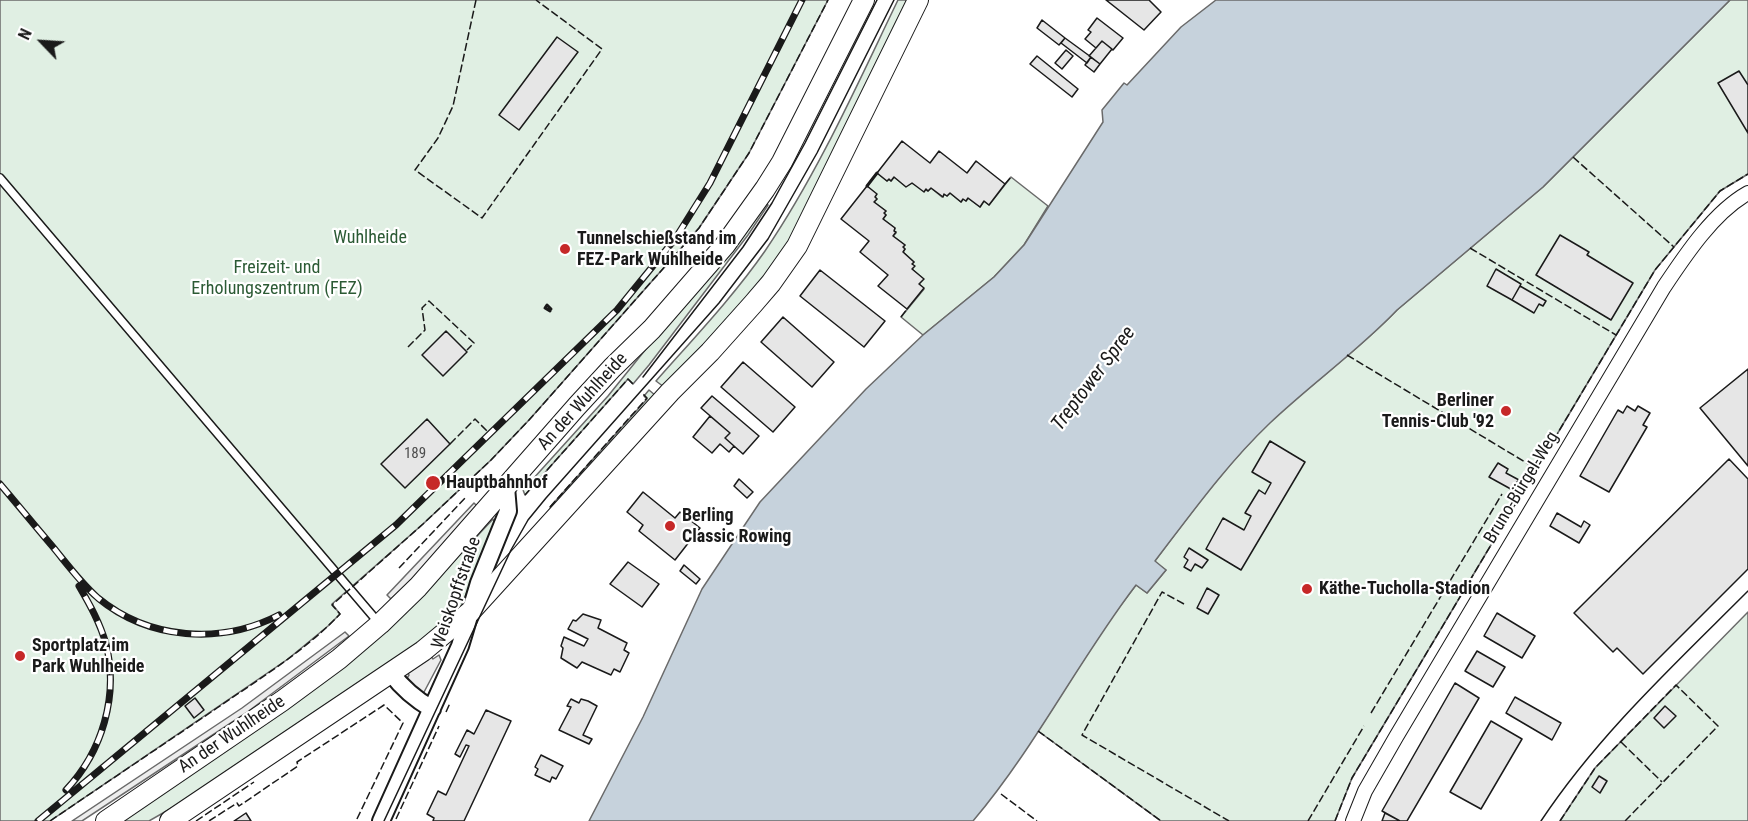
<!DOCTYPE html>
<meta charset="utf-8">
<style>
body{margin:0}
#map{position:relative;width:1748px;height:821px;overflow:hidden;background:#fff;font-family:"Roboto Condensed",sans-serif}
canvas{display:block}
.north{position:absolute;left:12px;top:12px;width:60px;height:60px;-webkit-text-stroke:4px #fff;paint-order:stroke;rotate:295deg;font-size:16px;font-weight:700;line-height:24px;text-align:center;color:#1a1a1a}
.north::after{content:'';display:block;margin:auto;width:21px;height:27px;background:#1a1a1a;clip-path:polygon(50% 0,100% 100%,50% 72%,0 100%)}
</style>
<div id="map">
<canvas width="1748" height="821"></canvas>
<div class="north">N</div>
</div>
<script>
const g = document.querySelector('canvas').getContext('2d');
g.lineJoin = 'round';
function paint(path, color) { g.fillStyle = color; g.fill(path, 'evenodd'); }
function trace(path, color, width, dash) { g.strokeStyle = color; g.lineWidth = width; g.lineCap = dash ? 'butt' : 'round'; g.setLineDash(dash || []); g.stroke(path); }
function drawText(font, color, halo, rows, align = 'center') {
  g.font = font + ' "Roboto Condensed",sans-serif'; g.lineWidth = 4.5; g.setLineDash([]); g.textBaseline = 'middle'; g.strokeStyle = halo; g.fillStyle = color; for (const [text, x, y, turn = 0] of rows) {
    g.save(); g.translate(x, y); g.rotate((+turn || 0) * Math.PI / 180); g.textAlign = isNaN(turn) ? turn : align; if (halo) g.strokeText(text, 0, 0); g.fillText(text, 0, 0); g.restore();
  }
}
const green = new Path2D(`
 M0 0H828L749 153 699 228 529 420 491 460 423 524 332 604 340 614 328 626 288 659 50 821H0Z
 M898 0H908L792 238 766 277 664 387 656 381C693 339 733 297 765 251 818 173 857 85 898 0Z
 M1730 0H1748V174L1720 191 1655 270 1352 778 1335 821H1161L1038 731 1105 626 1136 585 1147 593 1166 570 1154 562C1190 514 1226 465 1269 423 1310 384 1358 351 1397 310L1543 187Z
 M877 173 887 181 889 179 891 181 894 177 906 186 912 183 928 191 931 188 942 197 944 194 947 196 950 193 961 202 963 199 966 201 968 198 980 207 984 201 989 205 1011 177 1048 206 1024 245 994 277 923 335 901 317 924 289 919 284 923 279 912 269 914 266 912 264 914 262 903 252 905 249 903 247 905 245 893 236 896 233 894 231 895 228 883 219 886 215 884 213 886 211 874 202 877 199 875 197 876 194 867 186Z
 M764 203 768 205 748 235 649 365 633 384 628 379 525 495 523 490 608 396Z
 M649 390 656 396 551 509 550 507 647 399 644 396Z
 M493 519 495 524 460 609 431 634 177 805 149 821H118L426 591Z
 M1748 612V821H1560L1595 768Z`);
paint(green, '#e0efe3');
trace(green, '#6a6a6a', 1.5);
const parking = new Path2D(`
 M474 503 478 507 421 570 391 599 387 595Z
 M345 632 349 636 246 713 82 821H72L242 708Z
 M430 655 433 659 439 655 441 660 423 694 406 680 409 675 407 671Z`);
paint(parking, '#ededed');
trace(parking, '#6a6a6a', 1.5);
const water = new Path2D(`
 M1216 0H1730L1543 187 1397 310C1358 351 1311 384 1270 423 1226 465 1191 514 1155 561L1166 570 1147 593 1136 585C1078 661 1035 748 973 821H589L643 717 702 589 760 502 866 389 923 335 994 277 1024 245 1103 122 1102 110 1124 83 1127 85 1181 27Z`);
paint(water, '#c6d2dc');
trace(water, '#6a6a6a', 1.5);
const building = new Path2D(`
 M1106 0H1149L1161 12 1144 30Z
 M1097 18 1123 38 1113 50 1102 41 1096 48 1085 39 1091 32 1088 30Z
 M1042 20 1065 38 1059 45 1037 28Z
 M557 37 578 52 519 130 499 115Z
 M1065 38 1091 57 1087 63 1061 43Z
 M1102 41 1112 49 1100 64 1089 56Z
 M1066 50 1073 56 1062 69 1055 63Z
 M1037 56 1078 89 1072 97 1030 64Z
 M1091 57 1100 64 1094 72 1085 65Z
 M1739 71 1748 85V133L1718 83Z
 M902 141 930 163 939 151 967 173 976 161 1005 184 989 205 984 201 980 207 968 198 966 201 963 199 961 202 950 193 947 196 944 194 943 197 931 188 928 191 926 189 924 192 912 183 906 187 894 177 891 181 889 179 887 181 877 173Z
 M867 186 877 194 875 197 877 199 874 202 886 211 884 213 886 215 883 219 895 228 894 231 896 232 893 236 905 245 903 247 905 249 903 252 914 262 912 264 915 266 912 269 924 279 919 284 924 288 907 309 878 286 888 275 860 252 869 241 841 219Z
 M1560 235 1589 252 1587 255 1633 283 1611 320 1536 275Z
 M1496 269 1521 284 1512 300 1487 286Z
 M820 270 885 321 864 347 800 296Z
 M1520 286 1546 301 1543 306 1539 304 1534 313 1512 300Z
 M783 317 834 362 812 387 761 342Z
 M446 331 467 352 443 376 422 355Z
 M743 362 795 407 773 432 721 387Z
 M1748 369V466L1700 408Z
 M712 396 759 436 743 454 725 438 730 433 701 408Z
 M1627 406 1635 411 1638 406 1650 413 1643 425 1647 427 1609 492 1580 476 1618 410 1623 413Z
 M710 416 730 433 725 438 734 446 729 452 720 444 712 453 693 437Z
 M427 419 450 444 405 488 381 464Z
 M1270 441 1305 462 1241 570 1206 549 1223 518 1244 530 1251 516 1245 513 1259 490 1265 494 1271 483 1252 472Z
 M1729 459 1748 479V569L1643 674 1617 648 1613 652 1574 613Z
 M1498 463 1508 469 1506 473 1519 480 1517 482 1522 485 1518 493 1489 477Z
 M739 479 753 492 747 498 734 486Z
 M643 492 675 518 680 512 700 528 675 560 639 531 643 525 627 512Z
 M1557 513 1581 527 1584 521 1590 525 1579 543 1550 526Z
 M1189 548 1208 560 1202 568 1195 564 1191 571 1184 567 1188 560 1184 557Z
 M628 562 659 584 642 607 610 584Z
 M684 565 700 579 696 584 680 571Z
 M1207 588 1219 595 1208 614 1197 608Z
 M1497 613 1535 636 1522 658 1484 636Z
 M583 614 601 620 598 628 627 643 624 650 629 653 620 672 614 669 611 675 582 662 577 668 561 658 563 648 561 646 564 637 584 646 588 639 568 629 573 620 576 621Z
 M1477 651 1505 667 1493 687 1465 671Z
 M1455 683 1479 698 1407 821H1400L1382 811Z
 M1515 697 1561 723 1552 740 1506 713Z
 M195 698 204 710 194 718 185 706Z
 M571 699 579 703 581 699 588 701 597 706 583 735 592 739 589 744 559 730 571 707 567 706Z
 M1665 706 1676 716 1664 728 1654 718Z
 M486 710 511 721 464 821H433L434 818 427 814 438 791 446 795 469 746 466 745 460 757 455 754 467 730 474 734Z
 M1491 721 1522 739 1481 809 1450 792Z
 M541 755 563 766 556 779 552 777 550 782 535 775 538 769 535 767Z
 M1599 776 1607 781 1600 793 1592 787Z
 M246 813 251 821H234Z
 M1385 813 1400 821H1382Z`);
paint(building, '#e6e6e6');
trace(building, '#1a1a1a', 1.5);
const service = new Path2D(`
 M0 178 378 622`);
const minor = new Path2D(`
 M1353 821 1365 791 1396 737 1664 287C1686 254 1714 212 1748 193`);
const tertiary = new Path2D(`
 M391 673C403 689 415 699 432 709
 M381 821 460 646 479 583 508 511 506 487`);
const secondary = new Path2D(`
 M106 821 282 701 339 659 380 624 418 587 577 406 612 368 652 329 725 245 765 189 782 162 864 0
 M170 821 423 651 470 612 670 392 710 352 753 304 771 283 797 246 918 0`);
trace(service, '#1a1a1a', 10);
trace(minor, '#1a1a1a', 16);
trace(tertiary, '#1a1a1a', 20);
trace(secondary, '#1a1a1a', 22);
trace(service, '#fff', 7);
trace(minor, '#fff', 14);
trace(tertiary, '#fff', 16);
trace(secondary, '#fff', 20);
trace(new Path2D(`
 M643 377 743 247 772 203 805 143 877 0
 M384 821 511 550 528 520 546 498 719 303 768 239 817 153 894 0
 M1541 821C1598 735 1675 664 1748 591`), '#1a1a1a', 1.5);
const rail = new Path2D(`
 M0 484C18 505 35 526 53 547 67 564 81 583 98 598 149 640 221 645 279 615
 M66 790C102 752 119 696 106 644 100 623 90 605 79 586
 M38 821 396 525 617 310 675 239 710 183 802 0`);
trace(rail, '#1a1a1a', 7);
trace(rail, '#fff', 4.5, [14]);
trace(new Path2D(`
 M476 0 453 106 438 138 415 170 482 218 602 49 536 0
 M1573 157 1674 247
 M1005 184 1011 177
 M1470 248 1616 335
 M901 317 907 309
 M408 347 425 330 422 308 429 301 474 343 467 350
 M1347 355 1535 468
 M450 444 475 419 487 431
 M525 495 628 379 633 384
 M550 507 647 398 643 394
 M399 568 465 498
 M1184 604 1162 592 1082 735 1229 821
 M446 712 450 703
 M1371 713 1502 494
 M1038 731 1161 821
 M1621 742 1662 782
 M1001 794 1037 821
 M396 819 439 726
 M50 821C106 783 161 746 217 708 259 679 305 651 340 614L332 605 423 524 491 460 529 420 699 228 749 153 828 0
 M196 821 254 782
 M209 821 237 803 239 806 298 766 297 762 384 705 403 723 356 821
 M1308 821 1364 726
 M1335 821 1352 778 1655 270 1720 191 1748 174
 M1560 821 1595 768 1676 685 1718 726 1625 821`), '#1a1a1a', 1.5, [8, 3]);
trace(new Path2D(`
 M867 186 877 173
 M550 311 545 308 547 305 551 309`), '#1a1a1a', 3);
for (const [x, y, r, color] of [
 [565,249,6,"#c62828"],
 [1506,411,6,"#c62828"],
 [433,483,8,"#c62828"],
 [670,526,6,"#c62828"],
 [1307,589,6,"#c62828"],
 [20,656,6,"#c62828"]
]) { const dot = new Path2D(); dot.arc(x, y, r, 0, 2 * Math.PI); g.fillStyle = color; g.fill(dot); trace(dot, '#fff', 2); }
drawText('15px', '#4d4d4d', null, [
 ["189",415,454]
]);
drawText('18px', '#2b5a34', '#fff', [
 ["Wuhlheide",370,238],
 ["Freizeit- und",277,268],
 ["Erholungszentrum (FEZ)",277,289]
]);
drawText('bold 18px', '#1a1a1a', '#fff', [
 ["Tunnelschießstand im",577,239],
 ["FEZ-Park Wuhlheide",577,260],
 ["Berliner",1494,401,"right"],
 ["Tennis-Club '92",1494,422,"right"],
 ["Hauptbahnhof",446,483],
 ["Berling",682,516],
 ["Classic Rowing",682,537],
 ["Käthe-Tucholla-Stadion",1319,589],
 ["Sportplatz im",32,646],
 ["Park Wuhlheide",32,667]
], 'left');
drawText('18px', '#1a1a1a', '#fff', [
 ["An der Wuhlheide",583,402,-48],
 ["Bruno-Bürgel-Weg",1522,488,-59],
 ["Weiskopffstraße",457,593,-71],
 ["An der Wuhlheide",232,735,-34]
]);
drawText('italic 20px', '#1a1a1a', '#fff', [
 ["Treptower Spree",1094,379,-53]
]);
</script>
